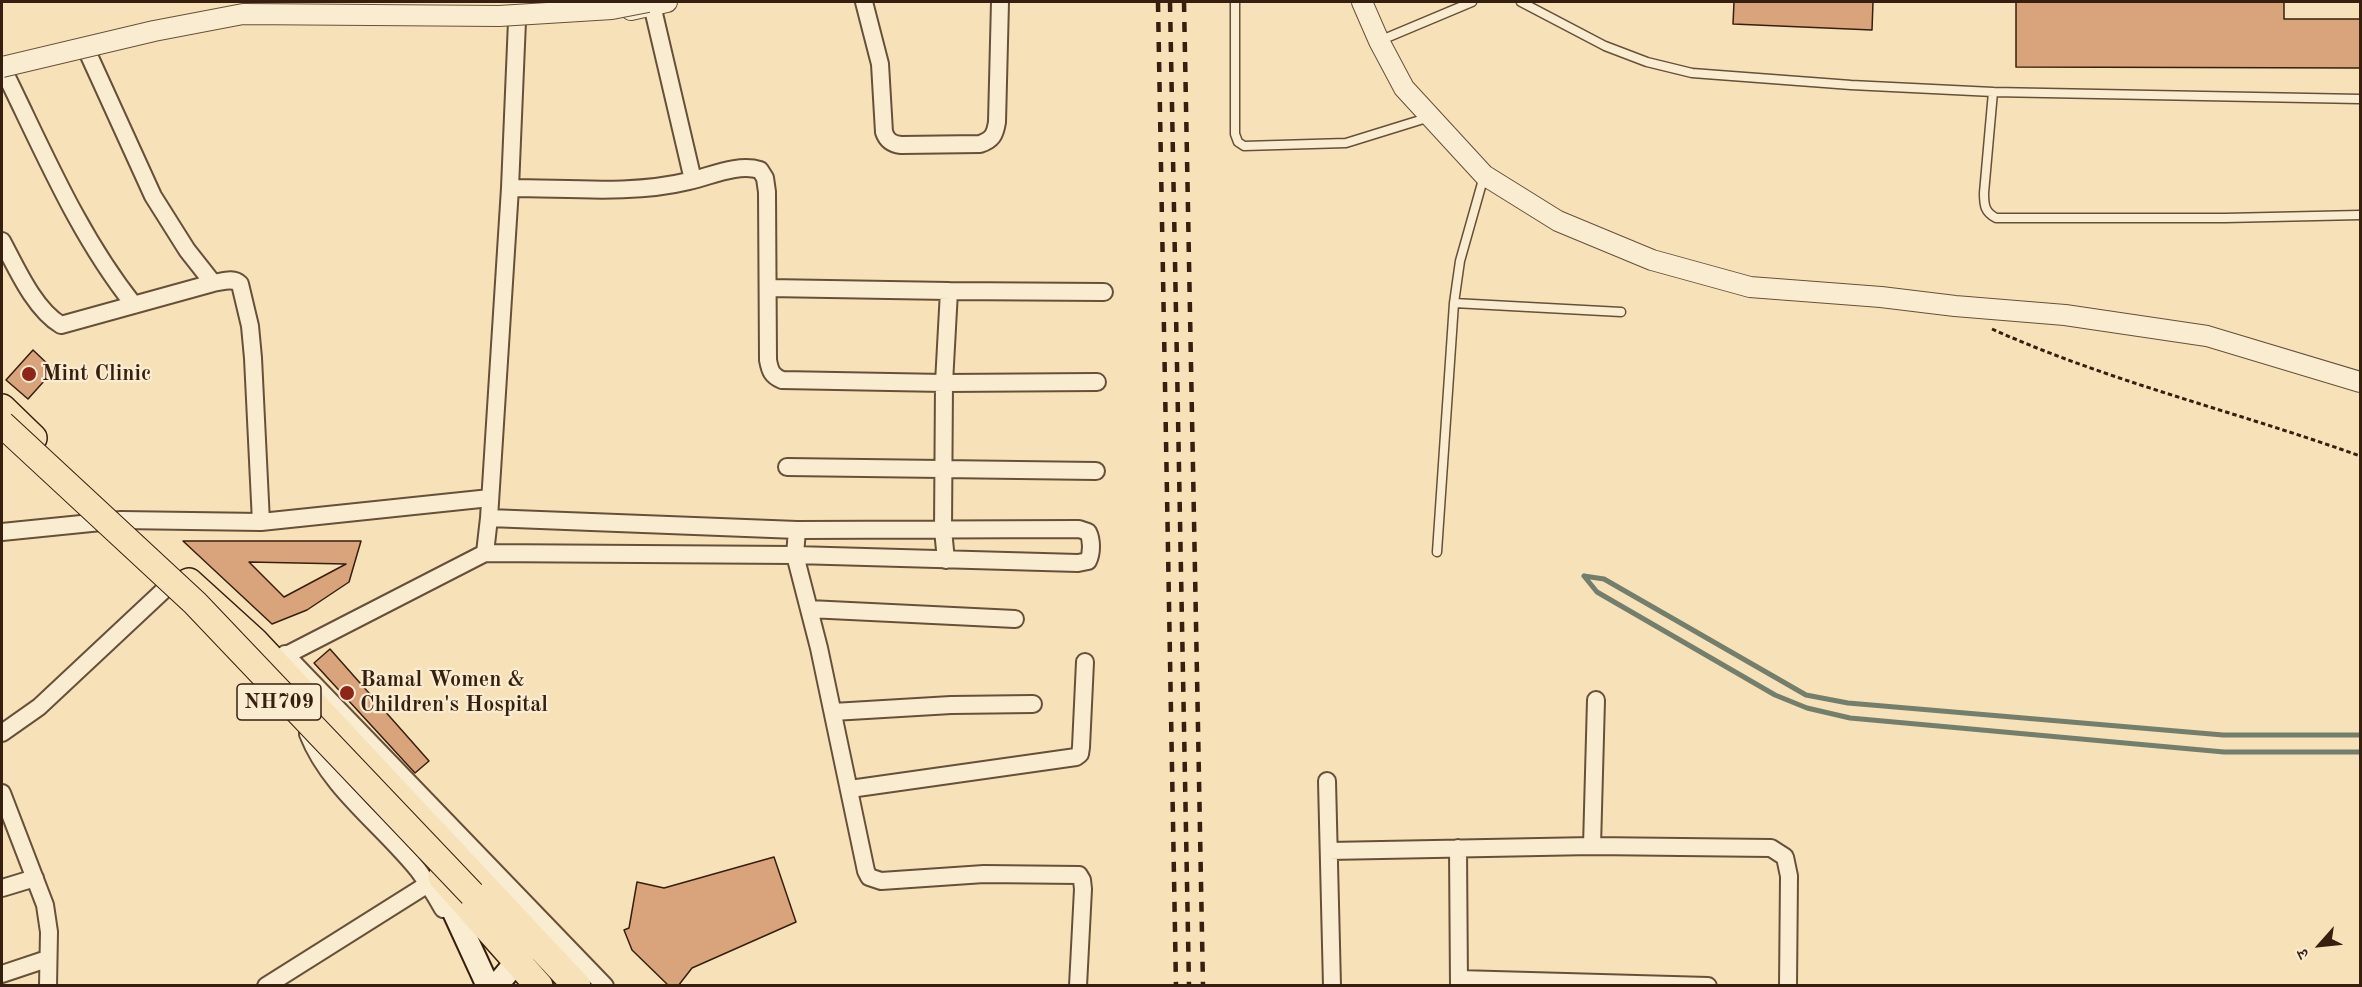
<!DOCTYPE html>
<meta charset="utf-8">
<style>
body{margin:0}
#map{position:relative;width:2362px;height:987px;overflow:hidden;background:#f7e1b8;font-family:"Old Standard TT","Noto Serif Devanagari",serif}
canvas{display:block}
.frame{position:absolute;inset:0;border:3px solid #361f0f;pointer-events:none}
.north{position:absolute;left:2290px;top:915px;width:60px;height:60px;-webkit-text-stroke:4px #faecd1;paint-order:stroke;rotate:243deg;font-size:16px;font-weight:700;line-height:24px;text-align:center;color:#361f0f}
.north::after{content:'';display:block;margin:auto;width:21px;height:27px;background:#361f0f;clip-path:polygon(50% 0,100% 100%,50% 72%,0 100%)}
</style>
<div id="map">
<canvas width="2362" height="987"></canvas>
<div class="frame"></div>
<div class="north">उ</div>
</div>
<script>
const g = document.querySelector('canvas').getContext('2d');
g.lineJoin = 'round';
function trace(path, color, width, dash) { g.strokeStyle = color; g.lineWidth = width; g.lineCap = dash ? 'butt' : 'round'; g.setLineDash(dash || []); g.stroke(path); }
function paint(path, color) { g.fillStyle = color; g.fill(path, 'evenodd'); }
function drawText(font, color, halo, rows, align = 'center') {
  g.font = font + ' "Old Standard TT",serif'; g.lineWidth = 4.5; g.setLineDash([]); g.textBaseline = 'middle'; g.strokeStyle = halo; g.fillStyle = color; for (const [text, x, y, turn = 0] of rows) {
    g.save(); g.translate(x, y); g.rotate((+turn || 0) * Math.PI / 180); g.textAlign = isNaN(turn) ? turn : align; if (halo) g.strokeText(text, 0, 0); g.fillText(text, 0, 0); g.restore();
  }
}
trace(new Path2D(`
 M1584 576 1597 592 1775 695 1807 708 1850 718 2224 752H2360
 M1584 576 1604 579 1806 695 1848 703 2223 735H2360`), '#747e6d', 5);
const building = new Path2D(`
 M1734 2H1873L1872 30 1733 24Z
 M2016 2H2284V19H2361V68L2016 67Z
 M33 350 54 370 28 399 6 380Z
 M183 541H361L349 582 307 610 272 624ZM249 562 346 564 284 597Z
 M330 649 429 761 415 773 314 663Z
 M774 857 796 922 692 968 678 986H669L632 950 624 930 629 928 637 882 664 888Z`);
paint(building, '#d9a37c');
trace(building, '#361f0f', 1.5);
const service = new Path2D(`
 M1235 2V134L1238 142 1244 146 1346 143 1430 117
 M1521 2 1605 46 1647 62 1692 73 1851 85 1993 92 2360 99
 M1379 41 1472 2
 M1993 92 1984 193C1984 206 1985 212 1996 218H2225L2360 215
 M1454 303 1621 312
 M1437 552 1454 303 1460 261 1484 176`);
const minor = new Path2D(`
 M864 2 880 64 884 132C887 141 892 144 901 145L980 144C992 140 995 135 997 122L1000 2
 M652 5 693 180
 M87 51 153 196 187 250 213 283
 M3 69C43 150 78 235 134 305
 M510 188C569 188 632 195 689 181 711 176 738 163 760 170L765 178 767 192 768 360C770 371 772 376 782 380L944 383 1097 382
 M2 241C16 267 34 309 61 325L213 283C222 282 233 277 240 284L250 326 253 358 261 522
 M769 288 949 291 944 383 943 530 946 560
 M949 291 1104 292
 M787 467 1096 471
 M797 530 795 555 819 648 866 871 869 877 881 881 984 874 1079 875 1082 880 1083 889 1078 986
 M2 532 121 520 261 522 490 498
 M485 553 795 555 1078 563 1088 561C1092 553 1092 540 1088 532L1079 529 797 530 489 518
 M809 609 1015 619
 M285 654 605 986
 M265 666 485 553 489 518 510 188 517 21
 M833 712 951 705 1033 704
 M2 733 39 707 164 590
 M308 734C329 788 382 825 418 870 427 882 435 895 443 909
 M1327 781 1332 986
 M850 789 1076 757 1080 754 1081 747 1085 662
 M2 793 45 905 49 932 48 986
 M1592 846 1596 700
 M1458 848 1459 986
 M1329 851 1592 846 1771 848 1785 857 1789 876 1788 986
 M2 888 35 878
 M2 974 47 959
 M1459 979 1708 986
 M266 986 428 884`);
const tertiary = new Path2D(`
 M1362 2 1379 41 1404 88 1484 175 1558 221 1652 260 1750 287 1881 297 1955 306 2065 315 2207 336 2360 382
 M631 10 667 2`);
const secondary = new Path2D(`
 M442 886 488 986
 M496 986 527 949`);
const trunk = new Path2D(`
 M2 408 33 438
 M189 582 254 641 577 986
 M442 877 539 986`);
trace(service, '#665039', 11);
trace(minor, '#665039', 20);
trace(tertiary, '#665039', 22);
trace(secondary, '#361f0f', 26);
trace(trunk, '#361f0f', 30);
trace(new Path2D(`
 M1992 329C2110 382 2238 412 2360 456`), '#361f0f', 3, [4.5, 3]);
trace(service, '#faecd1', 8);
trace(minor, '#faecd1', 16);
trace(tertiary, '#faecd1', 20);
trace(secondary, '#faecd1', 22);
trace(trunk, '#f7e1b8', 27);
trace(new Path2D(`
 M1158 2 1176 986
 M1170 2 1189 986
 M1184 2 1203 986`), '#361f0f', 4.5, [10, 10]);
const tertiaryBridge = new Path2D(`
 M2 67 154 31 243 14 499 16 612 9 648 2`);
const primaryBridge = new Path2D(`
 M2 424 195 603 472 894`);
trace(tertiaryBridge, '#665039', 22, []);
trace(primaryBridge, '#361f0f', 28, []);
trace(tertiaryBridge, '#faecd1', 20);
trace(primaryBridge, '#f7e1b8', 26);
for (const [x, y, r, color] of [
 [29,374,8,"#8f2418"],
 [347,693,8,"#8f2418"]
]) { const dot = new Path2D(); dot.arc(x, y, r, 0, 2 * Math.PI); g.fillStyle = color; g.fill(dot); trace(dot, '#faecd1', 2); }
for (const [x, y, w] of [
 [279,702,84]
]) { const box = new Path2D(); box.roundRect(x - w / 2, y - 18, w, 36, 4.5); g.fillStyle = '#faecd1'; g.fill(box); trace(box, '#361f0f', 1.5); }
drawText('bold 21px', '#361f0f', null, [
 ["NH709",279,702]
]);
drawText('bold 22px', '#361f0f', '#faecd1', [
 ["Mint Clinic",42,374],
 ["Bamal Women &",360,680],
 ["Children's Hospital",360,705]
], 'left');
</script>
